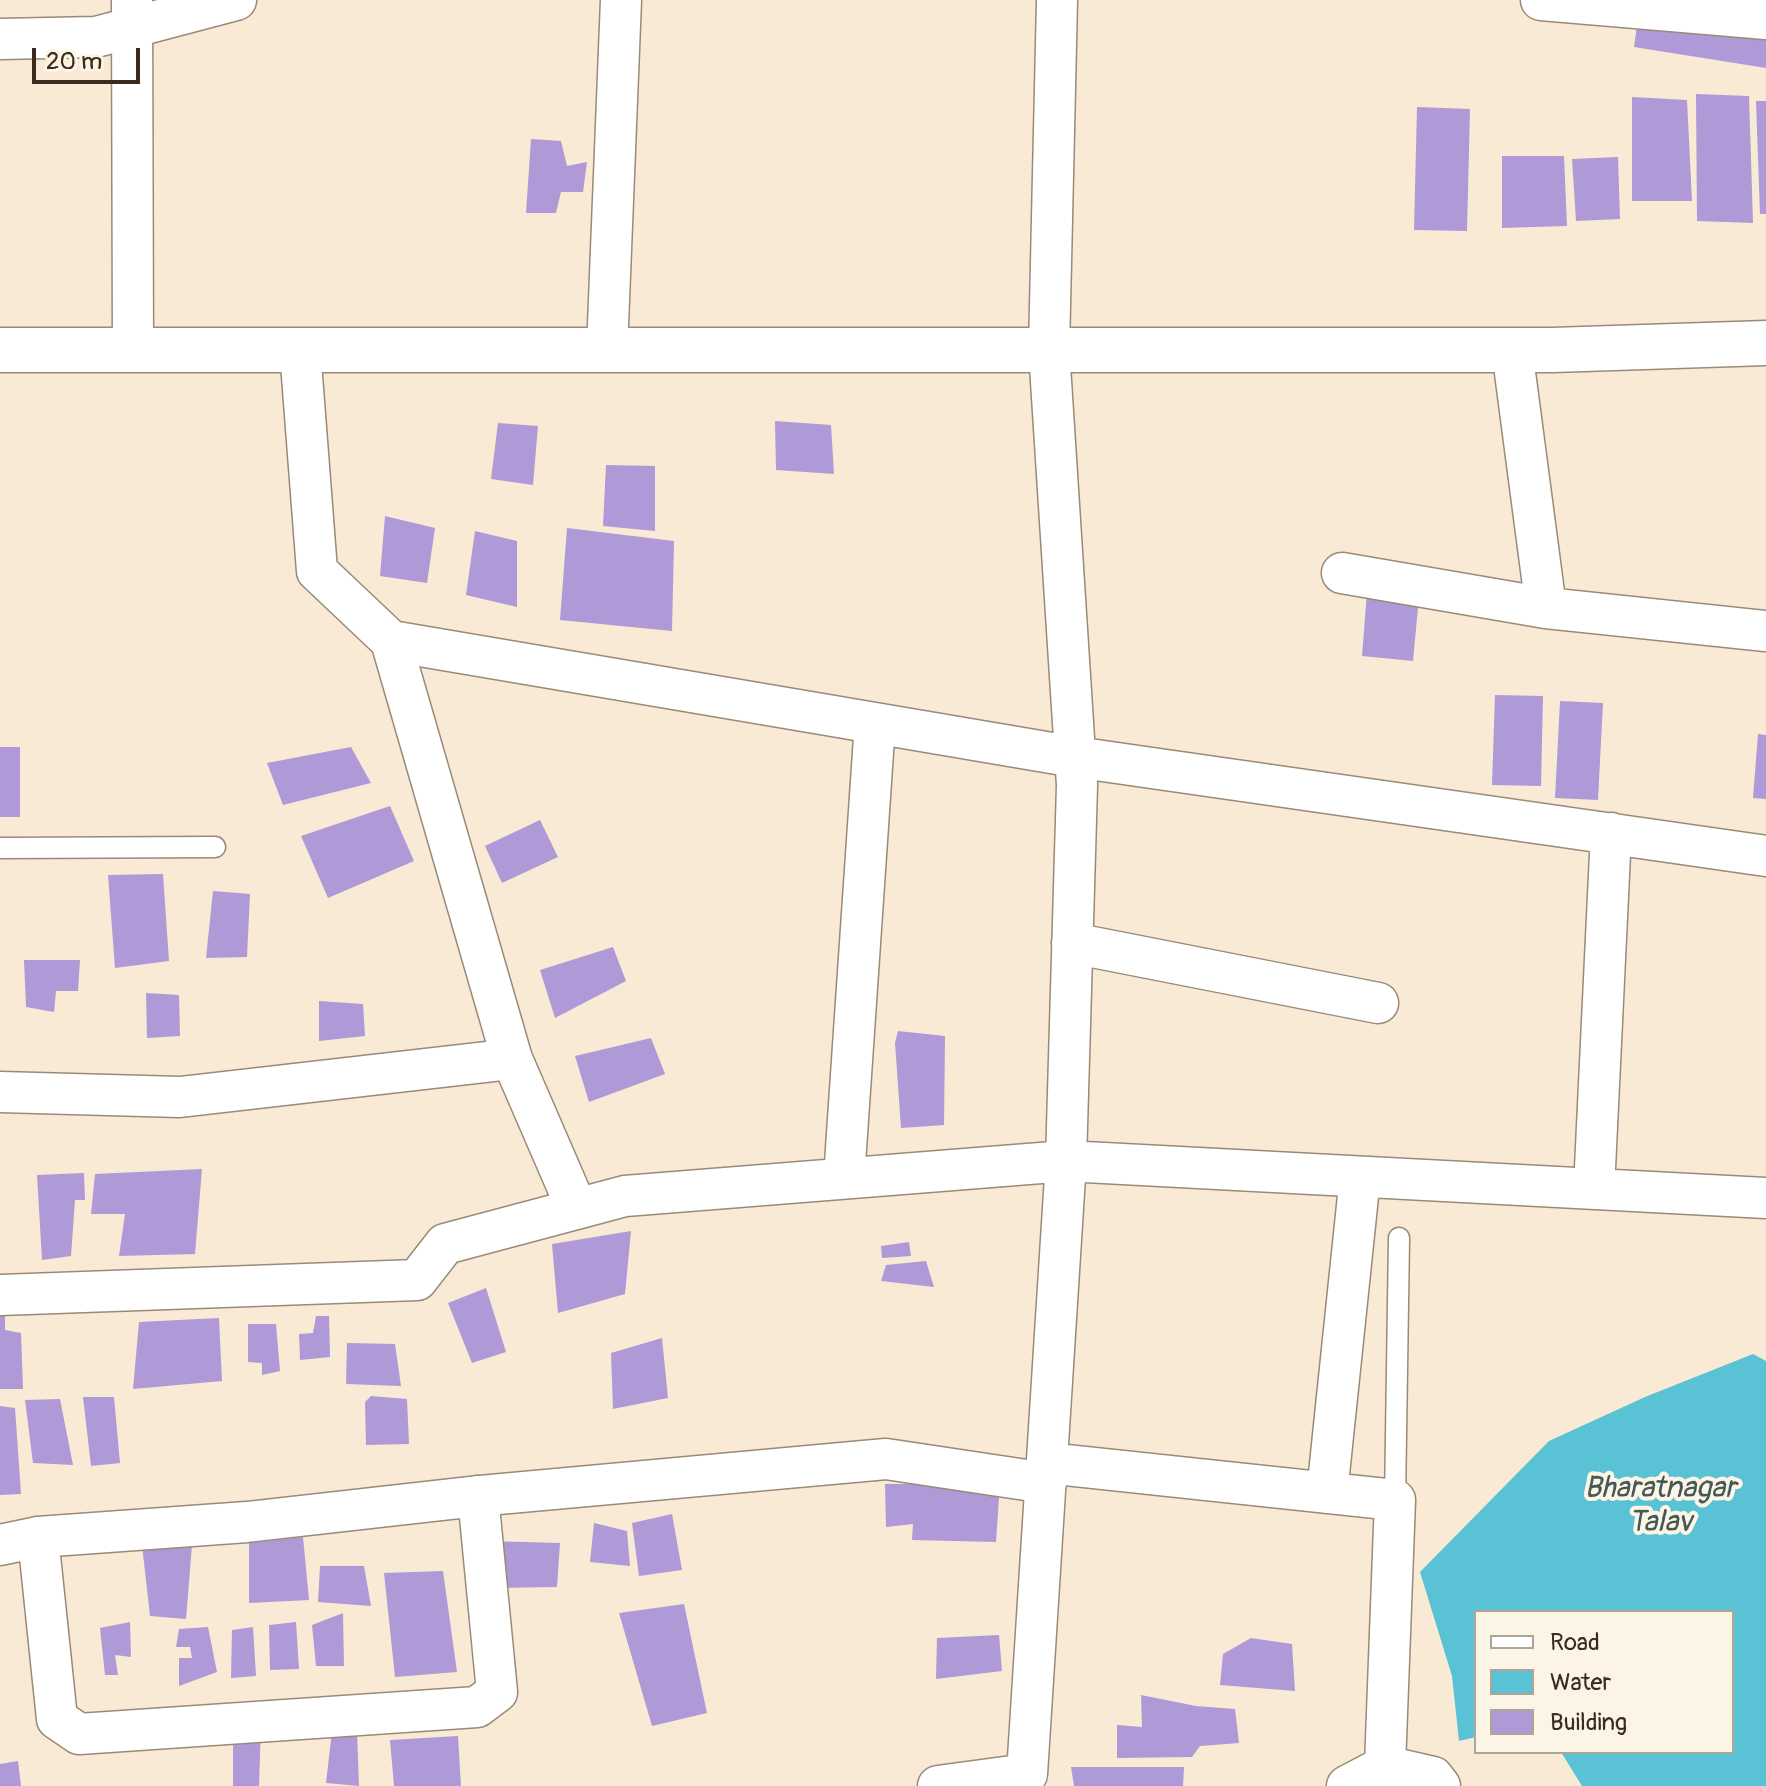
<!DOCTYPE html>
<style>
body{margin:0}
#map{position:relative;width:1766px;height:1786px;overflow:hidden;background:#f8ead4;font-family:Pangolin,sans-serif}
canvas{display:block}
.legend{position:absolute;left:1474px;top:1610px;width:260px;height:144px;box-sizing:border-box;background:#fcf5e5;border:2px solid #afa495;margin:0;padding:10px 14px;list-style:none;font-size:24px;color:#3b2a1e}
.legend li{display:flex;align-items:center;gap:16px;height:40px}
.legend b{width:40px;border:2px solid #afa495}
.scale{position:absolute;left:32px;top:48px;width:108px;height:36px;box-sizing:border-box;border:4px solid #3b2a1e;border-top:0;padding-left:10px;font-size:24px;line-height:28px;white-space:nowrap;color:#3b2a1e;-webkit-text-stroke:6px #fcf5e5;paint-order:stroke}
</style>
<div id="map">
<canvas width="1766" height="1786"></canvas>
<ul class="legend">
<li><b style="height:10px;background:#fff"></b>Road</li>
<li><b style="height:22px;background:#59c2d5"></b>Water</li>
<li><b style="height:22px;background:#af99d7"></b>Building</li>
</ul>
<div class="scale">20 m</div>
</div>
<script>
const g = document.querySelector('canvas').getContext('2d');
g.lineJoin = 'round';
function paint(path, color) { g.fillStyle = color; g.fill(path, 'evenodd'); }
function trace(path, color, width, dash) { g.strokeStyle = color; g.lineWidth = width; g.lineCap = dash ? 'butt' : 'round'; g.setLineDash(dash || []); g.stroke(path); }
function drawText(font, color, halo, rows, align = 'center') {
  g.font = font + ' Pangolin,sans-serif'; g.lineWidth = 8; g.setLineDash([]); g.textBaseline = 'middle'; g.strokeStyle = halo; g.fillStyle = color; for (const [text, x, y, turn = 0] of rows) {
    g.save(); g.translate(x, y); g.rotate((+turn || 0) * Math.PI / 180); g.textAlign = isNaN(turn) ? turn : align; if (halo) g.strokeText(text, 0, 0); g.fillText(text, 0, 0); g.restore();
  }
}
paint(new Path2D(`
 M1753 1354 1766 1361V1786H1582L1561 1752H1732V1612H1476V1737L1459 1741 1452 1676 1420 1572 1549 1441 1645 1397Z`), '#59c2d5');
paint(new Path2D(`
 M1639 11 1766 29V68L1634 47Z
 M1696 94 1749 96 1753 223 1697 221Z
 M1632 97 1687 100 1692 201H1632Z
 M1756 101H1766V214H1760Z
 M1417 107 1470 109 1467 231 1414 230Z
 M531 139 561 141 567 166 587 162 583 192H561L556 213H526Z
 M1502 156H1564L1567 226 1502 228Z
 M1618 157 1620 219 1576 221 1572 159Z
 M775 421 831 425 834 474 776 470Z
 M498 423 538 426 533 485 491 479Z
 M606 465 655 466V531L603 526Z
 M385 516 435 528 427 583 380 576Z
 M567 528 674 541 672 631 560 620Z
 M475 531 517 541V607L466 595Z
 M1367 592 1419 597 1413 661 1362 656Z
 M1495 695 1543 696 1541 786 1492 785Z
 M1560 701 1603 703 1598 800 1555 798Z
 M1758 734 1766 735V799L1753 798Z
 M0 747H20V817H0Z
 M351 747 371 783 283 805 267 763Z
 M390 806 414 861 328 898 301 836Z
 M540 820 558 857 502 883 485 846Z
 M163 874 169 961 115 968 108 875Z
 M213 891 250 894 247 957 206 958Z
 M613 947 626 981 555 1018 540 970Z
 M24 960H80L78 991H56L54 1012 26 1007Z
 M146 993 179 995 180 1036 147 1038Z
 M319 1001 363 1004 365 1036 319 1041Z
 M898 1031 945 1036 944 1125 901 1128 895 1043Z
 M651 1038 665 1074 589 1102 575 1056Z
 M202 1169 195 1254 119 1256 125 1214H91L95 1174Z
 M84 1173 85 1200H75L71 1256 42 1260 37 1175Z
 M631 1231 625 1294 558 1313 552 1244Z
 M909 1242 911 1256 882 1258 881 1246Z
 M926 1261 934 1287 881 1281 886 1265Z
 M486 1288 506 1352 472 1363 448 1303Z
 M5 1307V1330L21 1333 23 1389H0V1308Z
 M316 1316H329L330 1357 300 1360 299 1334 313 1333Z
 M219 1318 222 1381 133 1389 139 1322Z
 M248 1324H276L280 1371 262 1375V1363L248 1362Z
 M662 1338 668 1398 613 1409 611 1353Z
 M347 1343 395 1344 401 1386 346 1384Z
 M371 1396 407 1399 409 1444 366 1445 365 1402Z
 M83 1397H114L120 1463 91 1466Z
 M60 1399 73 1465 33 1463 25 1400Z
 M0 1406 15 1408 21 1494 0 1495Z
 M1000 1483 996 1542 912 1540 913 1524 886 1527 885 1484Z
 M672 1514 682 1570 639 1576 632 1523Z
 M594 1523 627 1531 630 1566 590 1562Z
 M303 1537 309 1600 249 1603V1543Z
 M486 1541 560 1543 557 1587 492 1588Z
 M142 1545H192L186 1619 150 1616Z
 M320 1566H364L371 1606 318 1602Z
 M443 1571 457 1672 395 1677 384 1573Z
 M684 1604 707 1713 652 1726 619 1613Z
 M343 1613 344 1666H316L312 1625Z
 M130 1622 131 1657 115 1655 118 1675H105L100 1628Z
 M296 1622 299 1669 270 1670 269 1625Z
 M208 1627 217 1672 179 1686V1658H192L190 1647H176L179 1629Z
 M253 1627 256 1676 231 1678 232 1630Z
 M999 1635 1002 1671 936 1679 937 1638Z
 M1251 1638 1292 1644 1295 1691 1220 1685 1223 1654Z
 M1141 1695 1196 1706 1235 1709 1239 1743 1200 1746 1192 1757 1117 1758V1725L1142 1727Z
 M261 1725 259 1786H233V1728Z
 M357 1730 359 1786 326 1783 332 1731Z
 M458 1736 461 1786H394L390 1740Z
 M18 1761 21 1786H0V1764Z
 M1071 1767H1184L1183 1786H1074Z`), '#af99d7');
const service = new Path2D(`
 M0 848 215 847
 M1395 1500 1399 1238`);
const minor = new Path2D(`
 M132 0 133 350
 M1541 0 1766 19
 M0 39 96 37 236 0
 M300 350 317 571 391 641 1075 757 1766 856
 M607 350 621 0
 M1512 350 1546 608 1766 631
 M1342 573 1546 608
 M391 641 512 1059 577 1209
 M1072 943 1378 1003
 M0 1092 180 1097 512 1059
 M844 1178 875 723
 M1594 1189 1611 833
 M0 1295 417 1280 445 1244 625 1196 1066 1161 1766 1198
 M1047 1463 1395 1500 1385 1766 1347 1786
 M1327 1493 1360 1177
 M38 1537 57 1719 79 1734 477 1707 497 1692 478 1496
 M0 1545 38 1537 247 1522 478 1496 886 1459 1046 1483
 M1385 1766 1433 1777 1440 1786
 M938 1786 1027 1774 1066 1161 1077 785 1049 350 1057 0`);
const tertiary = new Path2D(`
 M0 350H1553L1766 343`);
trace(service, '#9a8a79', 23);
trace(minor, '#9a8a79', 43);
trace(tertiary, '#9a8a79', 47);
trace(service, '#fff', 20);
trace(minor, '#fff', 40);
trace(tertiary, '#fff', 44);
drawText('italic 30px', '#445855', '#fcf5e5', [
 ["Bharatnagar",1660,1489],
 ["Talav",1660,1523]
]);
</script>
